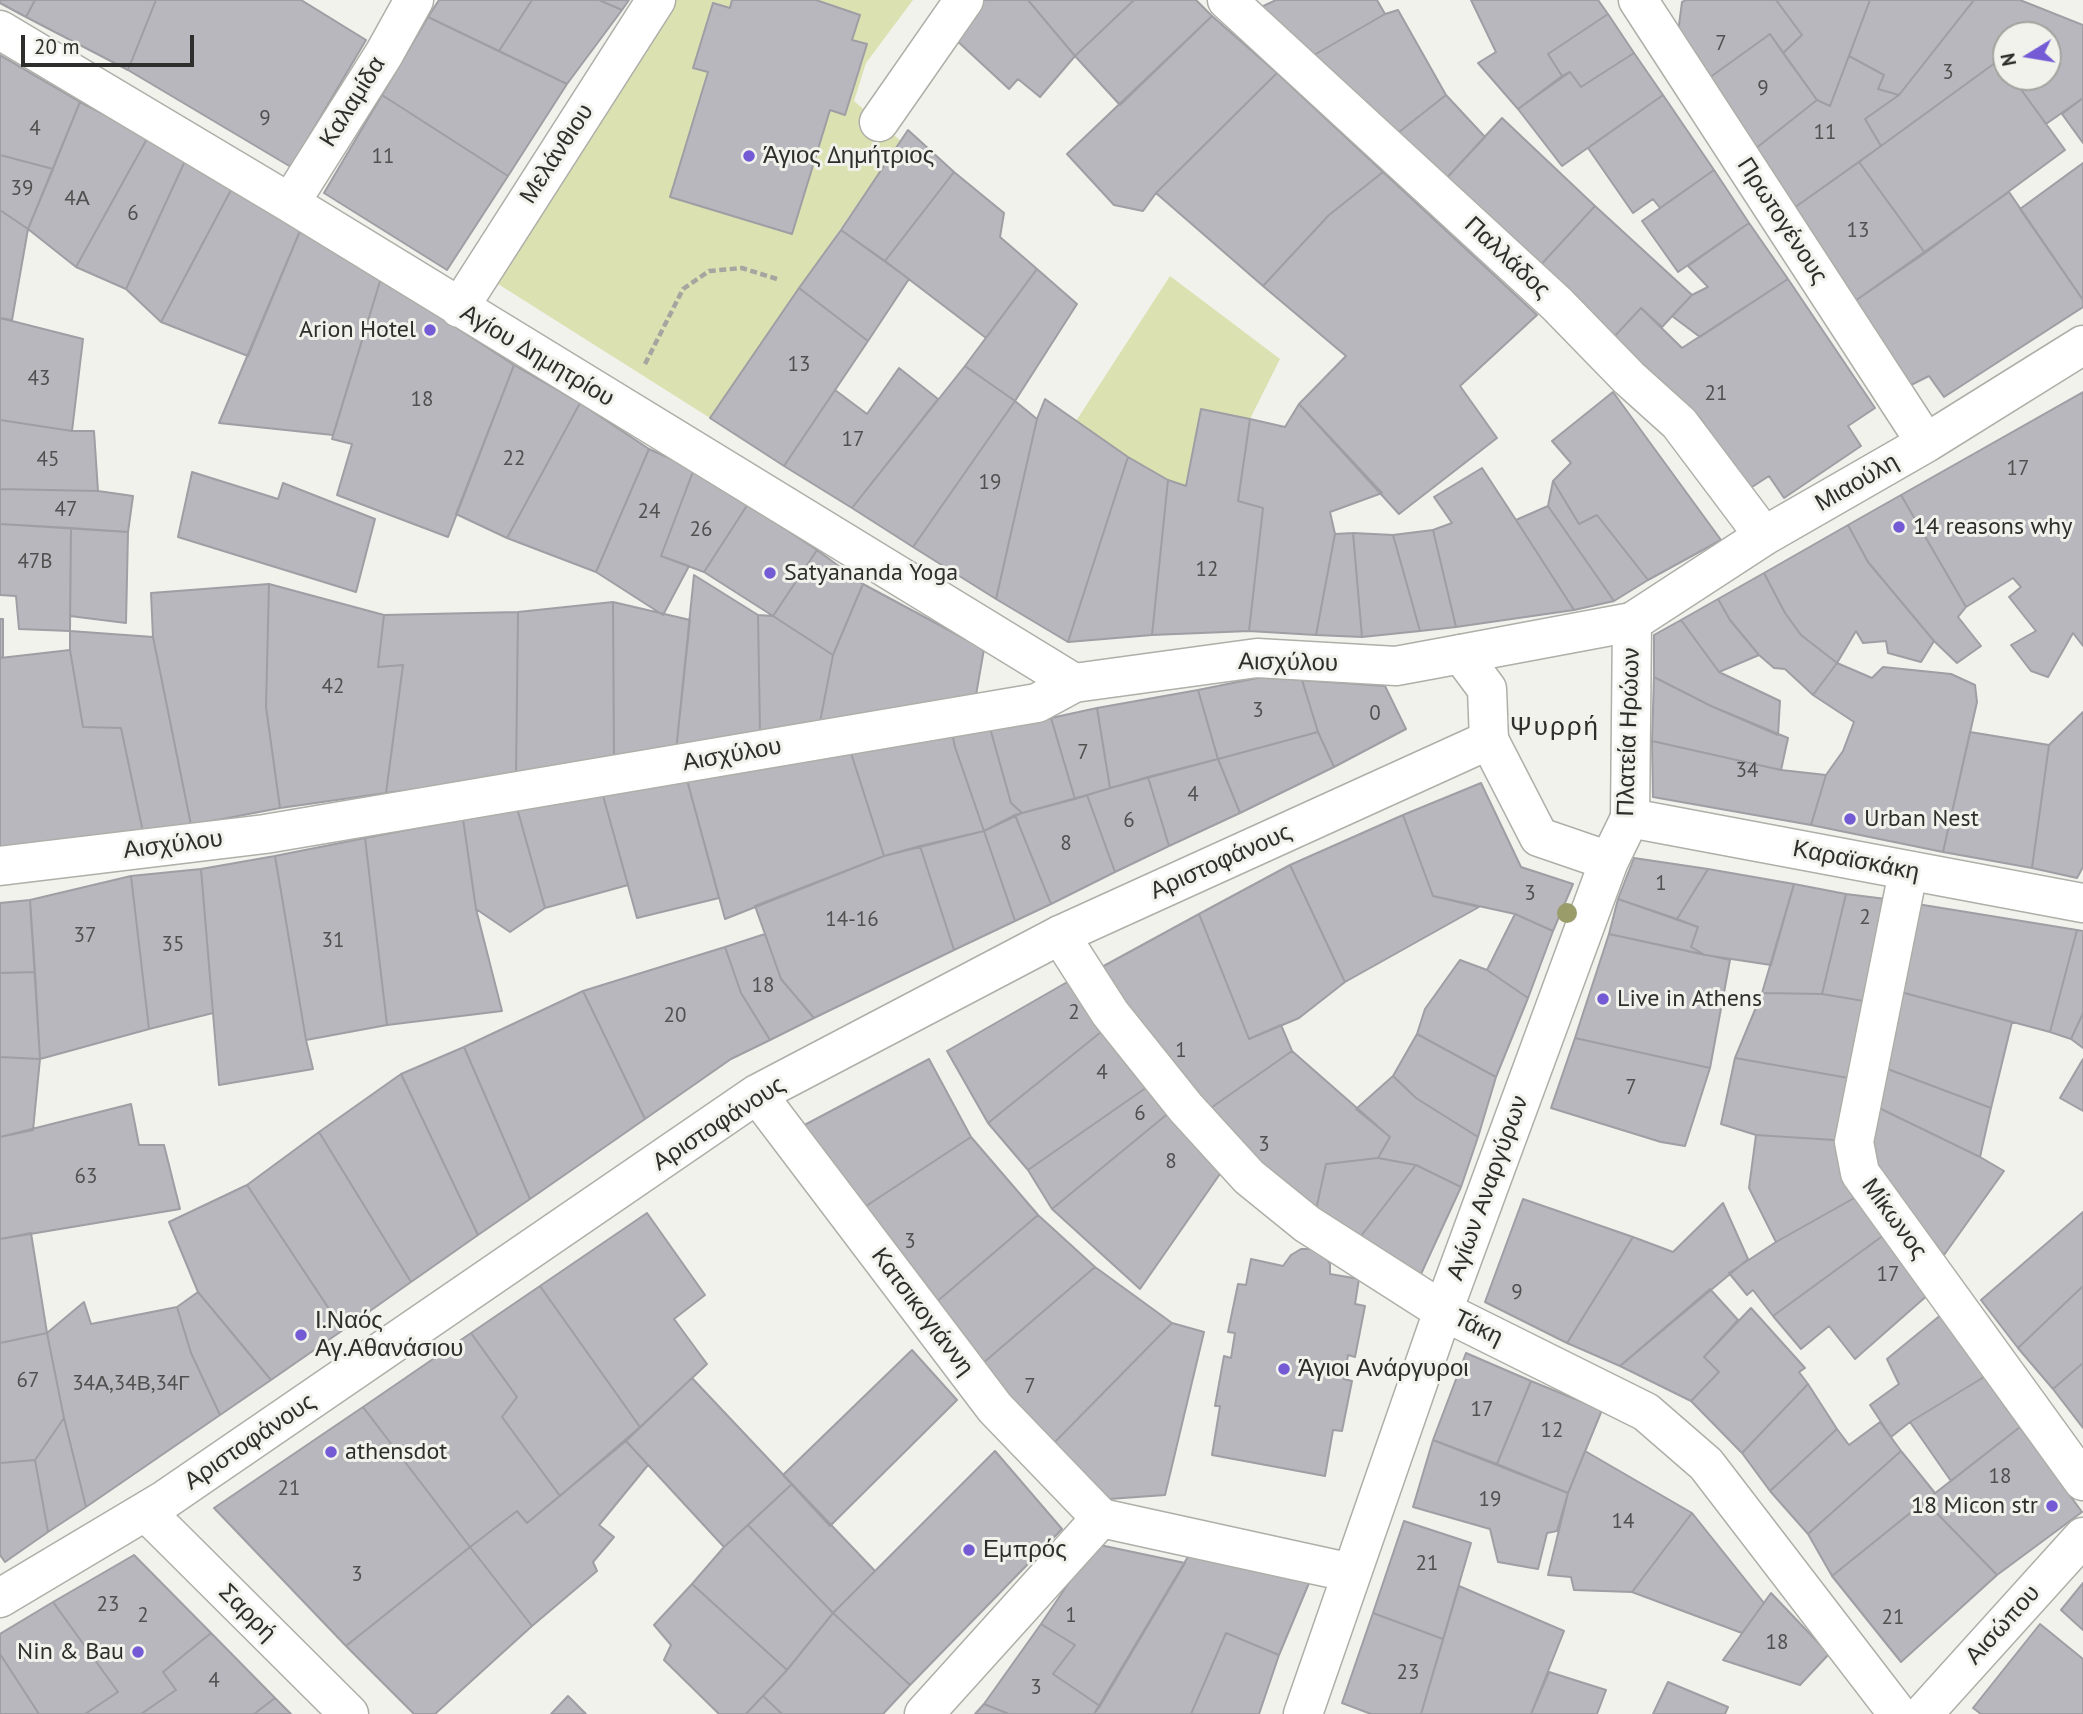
<!DOCTYPE html>
<meta charset="utf-8">
<style>
body{margin:0}
#map{position:relative;width:2083px;height:1714px;overflow:hidden;background:#f1f2eb;font-family:"PT Sans",sans-serif}
canvas{display:block}
.north{position:absolute;left:1992px;top:21px;width:70px;height:70px;box-sizing:border-box;background:#f1f2eb;border:2px solid #a3a49f;border-radius:50%;rotate:259deg;font-size:19px;font-weight:700;line-height:28px;text-align:center;color:#2e2e2c}
.north::after{content:'';display:block;margin:auto;width:24px;height:32px;background:#745bd5;clip-path:polygon(50% 0,100% 100%,50% 72%,0 100%)}
.scale{position:absolute;left:21px;top:35px;width:173px;height:32px;box-sizing:border-box;border:4px solid #2e2e2c;border-top:0;padding-left:9px;font-size:21px;line-height:24px;white-space:nowrap;color:#2e2e2c;-webkit-text-stroke:5px #f1f2eb;paint-order:stroke}
</style>
<div id="map">
<canvas width="2083" height="1714"></canvas>
<div class="north">N</div>
<div class="scale">20 m</div>
</div>
<script>
const g = document.querySelector('canvas').getContext('2d');
g.lineJoin = 'round';
function paint(path, color) { g.fillStyle = color; g.fill(path, 'evenodd'); }
function trace(path, color, width, dash) { g.strokeStyle = color; g.lineWidth = width; g.lineCap = dash ? 'butt' : 'round'; g.setLineDash(dash || []); g.stroke(path); }
function drawText(font, color, halo, rows, align = 'center') {
  g.font = font + ' "PT Sans",sans-serif'; g.lineWidth = 6; g.setLineDash([]); g.textBaseline = 'middle'; g.strokeStyle = halo; g.fillStyle = color; for (const [text, x, y, turn = 0] of rows) {
    g.save(); g.translate(x, y); g.rotate((+turn || 0) * Math.PI / 180); g.textAlign = isNaN(turn) ? turn : align; if (halo) g.strokeText(text, 0, 0); g.fillText(text, 0, 0); g.restore();
  }
}
paint(new Path2D(`
 M672 0H913L866 63 854 101 901 141 710 418 495 282Z
 M1170 276 1280 359 1250 419 1201 409 1186 486C1145 474 1110 445 1076 421Z`), '#dce1b2');
const building = new Path2D(`
 M0 0H35L26 17 0 3Z
 M35 0H156L128 70 26 17Z
 M156 0H301L366 40 291 167 128 70Z
 M439 0H532L499 51 428 17Z
 M532 0H599L622 10 567 84 499 51Z
 M599 0H629L622 10Z
 M732 0H816L860 15 852 40 867 44 845 115 830 110 792 234 670 197 708 72 693 68 713 3 730 8Z
 M979 0H1028L1075 56 1040 97 1018 79 1009 89 954 38Z
 M1028 0H1134L1075 56Z
 M1134 0H1196L1212 16 1120 105 1075 56Z
 M1276 0H1377L1385 14 1309 58 1257 9Z
 M1471 0H1598L1608 14 1548 54 1562 76 1518 109 1478 63 1496 52Z
 M1686 0H1776L1802 35 1783 53 1770 34 1709 78 1678 33 1682 2Z
 M1776 0H1870L1830 106 1817 100 1783 53 1802 35Z
 M1870 0H1974L1899 95 1878 89 1884 75 1849 56Z
 M1974 0H2020L2083 25V98L2046 124 2012 77H2048V35H2006V69L1999 60 1881 146 1865 119 1899 95Z
 M1398 10 1446 95 1394 136 1309 58 1385 14Z
 M1608 14 1634 53 1581 87 1570 72 1562 76 1548 54Z
 M1212 16 1277 73 1156 193 1143 211 1114 205 1067 154Z
 M428 17 567 84 508 176 382 95Z
 M1770 34 1817 100 1755 149 1709 78Z
 M1634 53 1663 95 1562 166 1518 109 1570 72 1581 87Z
 M0 55 80 102 53 169 0 155Z
 M1849 56 1884 75 1878 89 1899 95 1865 119 1881 146 1794 208 1755 149 1817 100 1830 106Z
 M1999 60 2006 69V77H2012L2065 150 1925 253 1859 162Z
 M1277 73 1383 172 1329 215 1263 286 1156 193Z
 M382 95 508 176 447 270 324 193Z
 M1446 95 1485 137 1443 182 1394 136Z
 M1663 95 1714 170 1660 208 1653 199 1633 213 1588 148Z
 M2083 98V143L2062 114Z
 M80 102 148 137 76 267 28 229Z
 M1502 118 1595 206 1537 269 1443 182Z
 M908 130 954 172 885 261 841 230Z
 M148 137 185 161 126 289 76 267Z
 M0 155 53 169 28 229 0 210Z
 M185 161 231 190 161 322 126 289Z
 M1859 162 1925 253 1855 301 1794 208Z
 M2083 163V300L2020 209Z
 M1714 170 1749 223 1678 272 1642 221Z
 M954 172 1004 213 1000 237 1037 269 986 338 885 261Z
 M1383 172 1537 315 1460 386 1497 438 1399 514 1299 404 1346 356 1263 286 1329 215Z
 M231 190 300 231 248 356 161 322Z
 M2009 192 2083 300V307L1944 397 1929 376 1911 385 1855 301Z
 M1595 206 1692 295 1662 327 1641 308 1613 338 1537 269Z
 M0 210 28 229 12 320 0 318Z
 M1749 223 1788 279 1700 337 1672 316 1692 295 1708 287 1688 266Z
 M841 230 909 279 868 341 799 288Z
 M300 231 381 278 333 435 219 423Z
 M1037 269 1077 304 1015 401 965 366Z
 M381 278 514 365 448 537 337 495 352 444 332 439Z
 M1788 279 1875 408 1848 426 1861 446 1784 498 1769 476 1749 489 1700 418 1613 338 1641 308 1682 348Z
 M799 288 868 341 784 466 710 418Z
 M0 318 83 339 72 431 0 420Z
 M514 365 580 403 507 538 456 514Z
 M965 366 1015 401 913 547 852 508Z
 M899 368 938 399 852 508 784 466 835 390 867 414Z
 M1613 392 1721 540 1648 580 1597 515 1579 524 1553 481 1571 463 1552 441Z
 M2083 392V646L2073 633 2048 677 2031 671 2011 645 2036 631 2009 597 2021 587 2013 578 1966 607 1901 495Z
 M1045 399 1128 457 1068 642 996 599 1037 419Z
 M1015 401 1037 419 996 599 913 547Z
 M580 403 649 449 596 572 507 538Z
 M1299 404 1382 493 1330 512 1335 534 1316 635 1249 631 1263 508 1238 501 1250 419 1285 427Z
 M1201 409 1250 419 1238 501 1263 508 1249 631 1152 635 1168 480 1186 486Z
 M0 420 72 431H94L98 491 0 489Z
 M649 449 694 469 661 556 689 566 663 615 596 572Z
 M1128 457 1168 480 1152 635 1068 642Z
 M1482 468 1516 520 1574 610 1456 627 1433 530 1452 523 1434 497Z
 M694 469 748 504 704 572 661 556Z
 M192 472 278 499 283 483 375 519 356 592 178 537Z
 M1553 481 1579 524 1597 515 1648 580 1614 601 1548 506Z
 M0 489 98 491 133 496 128 532 0 524Z
 M1901 495 1966 607 1958 617 1981 646 1957 663 1934 641 1868 562 1848 525Z
 M748 504 817 550 773 616 704 572Z
 M1548 506 1614 601 1574 610 1516 520Z
 M0 524 71 528 70 631 19 629 16 596 0 595Z
 M1848 525 1868 562 1934 641 1921 662 1888 653 1886 641 1863 643 1856 631 1837 663 1801 635 1785 613 1764 573Z
 M71 528 128 532 126 623 70 616Z
 M1433 530 1456 627 1420 631 1393 535Z
 M1353 533 1362 637 1316 635 1335 534Z
 M1353 533 1393 535 1420 631 1362 637Z
 M817 550 863 584 833 655 773 616Z
 M1764 573 1785 613 1801 635 1837 663 1813 695 1785 669 1774 668 1759 655 1730 620 1718 599Z
 M694 575 758 615 760 733 676 751Z
 M269 584 266 707 280 808 191 825 153 637 151 593Z
 M269 584 384 615 378 667 403 665 386 793 280 808 266 707Z
 M863 584 984 649 976 695 820 722 833 655Z
 M1718 599 1730 620 1759 655 1719 672 1681 620Z
 M613 602 614 761 516 777 518 612Z
 M613 602 690 620 676 751 614 761Z
 M518 612 516 777 386 793 403 665 378 667 384 615Z
 M758 615 773 616 833 655 820 722 760 733Z
 M0 619H3V657L0 658Z
 M1681 620 1719 672 1780 701 1778 735 1711 706 1654 677V635Z
 M70 631 153 637 191 825 143 832 121 728 83 727 70 650Z
 M70 650 83 727 121 728 143 832 0 858V658Z
 M1837 663 1872 678 1883 667 1951 674 1975 685 1977 702 1943 852 1811 825 1826 775 1843 751 1854 722 1813 695Z
 M1262 677 1302 680 1318 732 1218 759 1198 690Z
 M1654 677 1711 706 1788 738 1781 770 1652 741Z
 M1302 680 1385 686 1406 729 1334 767 1318 732Z
 M1198 690 1218 759 1110 788 1097 708Z
 M1097 708 1110 788 1075 799 1051 718Z
 M2083 712V867L2077 878 2032 868 2049 745Z
 M1051 718 1075 799 1022 813 1011 803 990 728Z
 M990 728 1011 803 1022 813 984 831 955 747 952 733Z
 M1318 732 1334 767 1240 813 1218 759Z
 M1970 732 2049 745 2032 868 1943 852Z
 M952 733 955 747 984 831 884 856 851 753Z
 M1652 741 1781 770 1826 775 1811 825 1653 797Z
 M851 753 884 856 725 919 687 780Z
 M1218 759 1240 813 1169 846 1148 777Z
 M1148 777 1169 846 1115 872 1087 795Z
 M687 780 719 898 637 918 602 792Z
 M1481 783 1521 867 1573 884 1553 931 1515 914 1433 896 1403 815Z
 M602 792 628 885 545 908 517 808Z
 M1087 795 1115 872 1051 904 1015 815Z
 M517 808 545 908 510 932 476 909 463 819Z
 M1015 815 1051 904 1015 921 984 831Z
 M1403 815 1433 896 1479 907 1345 982 1290 865Z
 M463 819 476 909 502 1011 387 1025 365 838Z
 M984 831 1015 921 954 950 920 846Z
 M365 838 387 1025 306 1040 275 856Z
 M920 846 954 950 814 1018 781 979 755 906 884 856Z
 M275 856 306 1040 313 1069 219 1085 201 869Z
 M1634 858 1708 869 1677 919 1618 899Z
 M1290 865 1345 982 1299 1018 1249 1039 1199 914Z
 M201 869 213 1013 149 1029 131 876Z
 M1708 869 1794 884 1771 965 1705 955 1691 947 1698 927 1677 919Z
 M131 876 149 1029 40 1059 30 900Z
 M1794 884 1846 894 1822 994 1762 993Z
 M1846 894 1894 900 1876 1003 1822 994Z
 M1618 899 1698 927 1691 947 1705 955 1609 934Z
 M30 900 35 972 0 973V903Z
 M1911 903 2077 930 2050 1032 1897 991Z
 M1199 914 1249 1039 1281 1025 1292 1051 1205 1112 1100 968Z
 M1515 914 1553 931 1528 998 1487 970Z
 M2077 930 2083 931V1013L2071 1039 2050 1032Z
 M765 934 781 979 814 1018 770 1040 741 993 725 947Z
 M1609 934 1730 960 1710 1068 1575 1038Z
 M725 947 741 993 770 1040 731 1059 645 1119 583 991Z
 M1460 960 1487 970 1528 998 1496 1077 1417 1034 1425 1009Z
 M35 972 40 1059 0 1057V973Z
 M1076 977 1106 1028 988 1123 947 1051Z
 M583 991 645 1119 530 1199 464 1047Z
 M1897 991 2012 1022 1991 1108 1885 1068Z
 M1762 993 1822 994 1876 1003 1860 1080 1735 1058Z
 M2083 1013V1048L2071 1039Z
 M1106 1028 1150 1085 1028 1170 988 1123Z
 M1417 1034 1496 1077 1478 1137 1416 1098 1393 1076Z
 M1575 1038 1710 1068 1685 1146 1661 1142 1551 1108Z
 M464 1047 530 1199 478 1235 401 1074Z
 M1292 1051 1390 1137 1378 1158 1326 1164 1316 1210 1257 1170 1205 1112Z
 M0 1057 40 1059 33 1130 0 1137Z
 M1735 1058 1860 1080 1850 1141 1756 1135 1721 1124Z
 M929 1059 971 1137 860 1210 797 1129Z
 M2083 1059V1111L2060 1098Z
 M1885 1068 1991 1108 1980 1157 1877 1107Z
 M401 1074 478 1235 411 1282 319 1132Z
 M1393 1076 1416 1098 1478 1137 1461 1187 1416 1165 1378 1158 1390 1137 1356 1109Z
 M1150 1085 1171 1111 1052 1209 1028 1170Z
 M131 1104 139 1145H164L180 1209 0 1239V1137Z
 M1877 1107 1980 1157 2004 1171 1944 1255 1879 1172 1872 1139Z
 M1171 1111 1222 1171 1140 1289 1052 1209Z
 M319 1132 411 1282 343 1330 247 1185Z
 M1756 1135 1850 1141 1863 1193 1776 1242 1749 1188Z
 M971 1137 1038 1215 933 1305 860 1210Z
 M1378 1158 1416 1165 1361 1236 1316 1210 1326 1164Z
 M1416 1165 1461 1187 1421 1274 1361 1236Z
 M247 1185 343 1330 271 1380 198 1292 169 1222Z
 M1863 1193 1888 1232 1773 1316 1753 1290 1747 1295 1729 1273 1776 1242Z
 M1523 1199 1633 1237 1567 1343 1485 1302Z
 M1723 1203 1748 1259 1620 1366 1567 1343 1633 1237 1673 1252Z
 M2083 1212V1286L2018 1348 1981 1300Z
 M647 1213 705 1295 674 1319 707 1364 640 1427 540 1286Z
 M1038 1215 1095 1267 982 1364 933 1305Z
 M1888 1232 1930 1293 1855 1359 1829 1326 1801 1349 1773 1316Z
 M31 1233 47 1333 0 1343V1239Z
 M1301 1249H1314L1324 1255 1330 1264V1274L1359 1279 1355 1304 1365 1306 1355 1357 1348 1355 1344 1379 1352 1381 1342 1431 1333 1430 1325 1476 1212 1455 1220 1406H1215L1224 1356 1231 1358 1235 1333 1228 1332 1238 1284 1246 1285 1251 1259 1283 1266 1291 1255Z
 M1095 1267 1172 1323 1051 1446 982 1364Z
 M540 1286 640 1427 560 1496 502 1417 517 1397 471 1333Z
 M2083 1286V1363L2053 1389 2018 1348Z
 M1710 1289 1738 1320 1704 1357 1719 1372 1691 1401 1620 1366Z
 M198 1292 271 1380 220 1415 191 1353 177 1307Z
 M84 1302 91 1324 177 1307 191 1353 220 1415 86 1507 64 1418 47 1333Z
 M1751 1308 1805 1368 1799 1372 1808 1384 1742 1453 1691 1401 1719 1372 1704 1357Z
 M1942 1314 1984 1377 1910 1422 1891 1437 1870 1405 1899 1384 1887 1359Z
 M1172 1323 1204 1332 1165 1495 1109 1499 1051 1446Z
 M47 1333 64 1418 35 1460 0 1463V1343Z
 M471 1333 517 1397 502 1417 560 1496 527 1523 517 1511 470 1547 363 1407Z
 M912 1350 957 1400 830 1526 783 1475Z
 M1466 1353 1531 1381 1497 1464 1433 1440Z
 M2083 1363V1428L2053 1389Z
 M1984 1377 2020 1427 1951 1481 1910 1422Z
 M692 1378 792 1484 724 1547 626 1441Z
 M1531 1381 1602 1410 1568 1493 1497 1464Z
 M1808 1384 1837 1429 1770 1491 1742 1453Z
 M363 1407 470 1547 346 1646 214 1508Z
 M64 1418 86 1507 48 1532 35 1460Z
 M1880 1422 1901 1451 1808 1534 1770 1491 1837 1429 1849 1445Z
 M2020 1427 2082 1512 1997 1575 1925 1501Z
 M1433 1440 1568 1493 1557 1531 1547 1533 1538 1569 1498 1562 1490 1529 1413 1507Z
 M626 1441 648 1465 599 1525 614 1537 593 1562 597 1571 532 1626 470 1547 517 1511 527 1523Z
 M995 1451 1062 1529 910 1685 833 1613Z
 M1585 1451 1692 1513 1632 1592 1574 1590 1571 1577 1548 1575 1568 1493Z
 M1901 1451 1935 1493 1832 1576 1808 1534Z
 M35 1460 48 1532 5 1562 0 1555V1463Z
 M792 1484 875 1571 833 1613 748 1525Z
 M1925 1501 1997 1575 1901 1662 1832 1576Z
 M1692 1513 1764 1603 1742 1633 1632 1592Z
 M1404 1521 1471 1543 1443 1639 1373 1613Z
 M748 1525 833 1613 787 1670 692 1584 724 1547Z
 M1095 1544 1185 1563 1100 1706 1053 1674 1075 1645 1041 1624Z
 M470 1547 532 1626 435 1714H414L346 1646Z
 M1192 1550 1314 1571 1279 1655 1226 1633 1191 1714H1094Z
 M134 1555 211 1633 163 1672 176 1690 141 1714H85L118 1692 53 1602Z
 M2083 1583V1630L2061 1610Z
 M692 1584 787 1670 746 1714H719L664 1660 671 1645 654 1625Z
 M1459 1586 1564 1631 1531 1714H1421Z
 M1771 1593 1829 1654 1800 1685 1723 1660Z
 M53 1602 118 1692 85 1714H39L0 1654V1634Z
 M833 1613 910 1685 883 1714H782L763 1696 787 1670Z
 M1373 1613 1443 1639 1421 1714H1371L1342 1703Z
 M1041 1624 1075 1645 1053 1674 1100 1706 1094 1714H1009L984 1704Z
 M2040 1624 2083 1659V1714H1981L1973 1708Z
 M211 1633 275 1698 254 1714H141L176 1690 163 1672Z
 M1226 1633 1279 1655 1259 1714H1191Z
 M0 1654 39 1714H0Z
 M1549 1672 1606 1690 1597 1714H1531Z
 M1668 1682 1728 1707 1725 1714H1653Z
 M568 1696 586 1714H551Z
 M763 1696 782 1714H746Z
 M275 1698 291 1714H254Z
 M984 1704 1009 1714H975Z`);
paint(building, '#b7b7bd');
trace(building, '#9e9ea4', 2);
const pedestrian = new Path2D(`
 M1461 654 1632 622
 M1489 740 1539 837 1609 861 1630 818
 M1908 872 1854 1142 1860 1173 2083 1481
 M1060 935 1110 1013 1186 1108 1249 1177 1307 1224 1443 1311 1646 1412 1706 1464 1898 1714
 M1101 1518 1352 1573
 M1303 1714 1443 1311 1609 861
 M1923 1714 2083 1537`);
const minor = new Path2D(`
 M1227 0 1557 304 1629 378 1679 423 1764 536
 M1638 0 1926 443
 M0 30 290 203 1074 683
 M879 122 964 0
 M290 203 384 54 414 0
 M459 308 656 0
 M2083 345 1926 443 1764 536 1632 622 1630 818 2083 903
 M0 866 265 834 1037 703 1074 683 1257 658 1396 666 1461 654 1487 689 1489 740 1060 935 757 1094 166 1499 0 1598
 M757 1094 995 1408 1101 1518 924 1714
 M146 1512 349 1714`);
trace(pedestrian, '#aeafa8', 41);
trace(minor, '#aeafa8', 41);
trace(new Path2D(`
 M645 364 683 289 709 271 742 268 777 279`), '#a6a6a1', 4.5, [7, 3.5]);
trace(pedestrian, '#fff', 38);
trace(minor, '#fff', 38);
g.fillStyle = '#9a9c6a';
for (const [x, y] of [
 [1567,913]
]) { g.beginPath(); g.arc(x, y, 10, 0, 2 * Math.PI); g.fill(); }
for (const [x, y, r, color] of [
 [749,156,7,"#745bd5"],
 [430,330,7,"#745bd5"],
 [1899,527,7,"#745bd5"],
 [770,573,7,"#745bd5"],
 [1850,819,7,"#745bd5"],
 [1603,999,7,"#745bd5"],
 [301,1335,7,"#745bd5"],
 [1284,1369,7,"#745bd5"],
 [331,1452,7,"#745bd5"],
 [2052,1506,7,"#745bd5"],
 [969,1550,7,"#745bd5"],
 [138,1652,7,"#745bd5"]
]) { const dot = new Path2D(); dot.arc(x, y, r, 0, 2 * Math.PI); g.fillStyle = color; g.fill(dot); trace(dot, '#f1f2eb', 2.5); }
drawText('21px', '#505050', null, [
 ["7",1721,44],
 ["3",1948,73],
 ["9",1763,89],
 ["9",265,119],
 ["4",35,129],
 ["11",1825,133],
 ["11",383,157],
 ["39",22,189],
 ["4Α",77,199],
 ["6",133,214],
 ["13",1858,231],
 ["13",799,365],
 ["43",39,379],
 ["21",1716,394],
 ["18",422,400],
 ["17",853,440],
 ["22",514,459],
 ["45",48,460],
 ["17",2018,469],
 ["19",990,483],
 ["47",66,510],
 ["24",649,512],
 ["26",701,530],
 ["47B",35,562],
 ["12",1207,570],
 ["42",333,687],
 ["3",1258,711],
 ["0",1375,714],
 ["7",1083,753],
 ["34",1747,771],
 ["4",1193,795],
 ["6",1129,821],
 ["8",1066,844],
 ["1",1661,884],
 ["3",1530,894],
 ["2",1865,918],
 ["14-16",852,920],
 ["37",85,936],
 ["31",333,941],
 ["35",173,945],
 ["18",763,986],
 ["2",1074,1013],
 ["20",675,1016],
 ["1",1181,1051],
 ["4",1102,1073],
 ["7",1631,1088],
 ["6",1140,1114],
 ["3",1264,1145],
 ["8",1171,1162],
 ["63",86,1177],
 ["3",910,1242],
 ["17",1888,1275],
 ["9",1517,1293],
 ["67",28,1381],
 ["34Α,34Β,34Γ",131,1384],
 ["7",1030,1387],
 ["17",1482,1410],
 ["12",1552,1431],
 ["18",2000,1477],
 ["21",289,1489],
 ["19",1490,1500],
 ["14",1623,1522],
 ["21",1427,1564],
 ["3",357,1575],
 ["23",108,1605],
 ["2",143,1616],
 ["1",1071,1616],
 ["21",1893,1618],
 ["18",1777,1643],
 ["23",1408,1673],
 ["4",214,1681],
 ["3",1036,1688]
]);
drawText('24px', '#2e2e2c', '#f1f2eb', [
 ["Καλαμίδα",353,102,-58],
 ["Μελάνθιου",557,154,-57],
 ["Πρωτογένους",1782,221,57],
 ["Παλλάδος",1507,258,43],
 ["Αγίου Δημητρίου",537,356,31],
 ["Μιαούλη",1857,483,-30],
 ["Αισχύλου",1288,663,1],
 ["Πλατεία Ηρώων",1629,732,-88],
 ["Αισχύλου",732,755,-10],
 ["Αισχύλου",173,845,-7],
 ["Καραϊσκάκη",1856,861,11],
 ["Αριστοφάνους",1221,862,-24],
 ["Αριστοφάνους",719,1124,-33],
 ["Αγίων Αναργύρων",1488,1188,-70],
 ["Μίκωνος",1894,1219,54],
 ["Κατσικογιάννη",922,1312,53],
 ["Τάκη",1478,1328,26],
 ["Αριστοφάνους",250,1442,-34],
 ["Σαρρή",247,1613,45],
 ["Αισώπου",2003,1625,-48]
]);
drawText('24px', '#2e2e2c', '#f1f2eb', [
 ["Άγιος Δημήτριος",763,156],
 ["Arion Hotel",416,330,"right"],
 ["14 reasons why",1913,527],
 ["Satyananda Yoga",784,573],
 ["Urban Nest",1864,819],
 ["Live in Athens",1617,999],
 ["Ι.Ναός",315,1321],
 ["Αγ.Αθανάσιου",315,1349],
 ["Άγιοι Ανάργυροι",1298,1369],
 ["athensdot",345,1452],
 ["18 Micon str",2038,1506,"right"],
 ["Εμπρός",983,1550],
 ["Nin & Bau",124,1652,"right"]
], 'left');
g.letterSpacing = '2px';
drawText('26px', '#2e2e2c', '#f1f2eb', [
 ["Ψυρρή",1555,728]
]);
g.letterSpacing = '0px';
</script>
